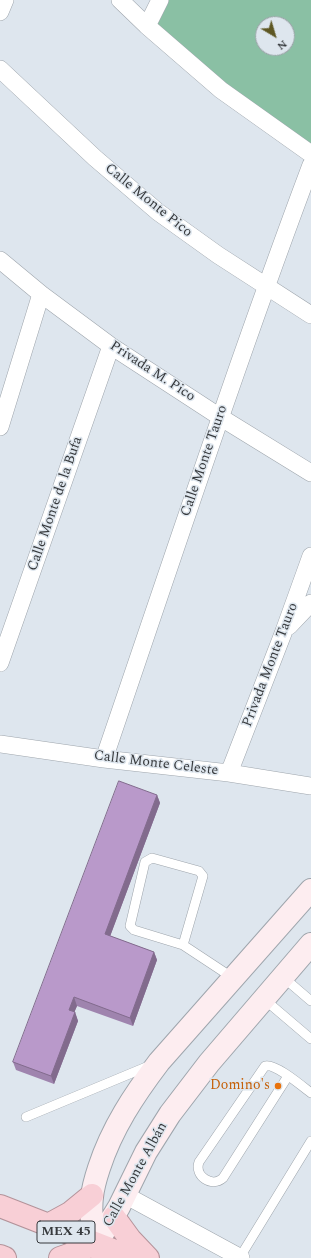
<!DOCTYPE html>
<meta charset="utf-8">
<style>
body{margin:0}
#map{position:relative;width:311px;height:1258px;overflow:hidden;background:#dee6ee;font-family:Spectral,serif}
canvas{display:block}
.north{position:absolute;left:255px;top:16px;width:40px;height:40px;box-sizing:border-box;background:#dee6ee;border:1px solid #9ba1a7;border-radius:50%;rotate:142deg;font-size:11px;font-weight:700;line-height:16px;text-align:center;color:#36393c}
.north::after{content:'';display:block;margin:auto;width:14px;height:18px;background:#5e5723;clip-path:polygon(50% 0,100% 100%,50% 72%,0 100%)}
</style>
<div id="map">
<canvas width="311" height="1258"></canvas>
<div class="north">N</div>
</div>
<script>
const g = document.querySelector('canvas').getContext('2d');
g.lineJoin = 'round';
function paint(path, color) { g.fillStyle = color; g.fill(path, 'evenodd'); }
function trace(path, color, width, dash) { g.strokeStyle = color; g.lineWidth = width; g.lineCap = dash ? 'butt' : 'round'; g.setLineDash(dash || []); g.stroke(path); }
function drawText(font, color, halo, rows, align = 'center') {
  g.font = font + ' Spectral,serif'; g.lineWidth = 3; g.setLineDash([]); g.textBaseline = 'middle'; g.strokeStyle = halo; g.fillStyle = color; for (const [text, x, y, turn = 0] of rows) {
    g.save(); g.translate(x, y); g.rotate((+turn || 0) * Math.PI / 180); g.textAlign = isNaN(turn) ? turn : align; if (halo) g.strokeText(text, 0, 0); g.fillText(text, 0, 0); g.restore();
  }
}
paint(new Path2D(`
 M167 0H311V158L151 35ZM263 24H287V48H263Z`), '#8ac0a4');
const service = new Path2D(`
 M183 945 203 876 199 871 152 858 145 862 130 926 134 930 183 945 233 978
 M283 977 311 1001
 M264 999 311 1039
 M288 1076 223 1178C212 1188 194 1176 199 1162L265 1066C275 1063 302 1086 311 1093
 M26 1117 151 1065
 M240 1257 311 1141`);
const minor = new Path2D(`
 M120 0 147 26 221 90 311 154
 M0 12 5 0
 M147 26 160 0
 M0 69 95 158 158 212 218 255 311 315
 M0 260 41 294 111 346 220 417 311 473
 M0 427 41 294
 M289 626 311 603
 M0 663 111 346
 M0 744 104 759 229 773 311 786
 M104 759C172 560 237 362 311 165
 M229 773 284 631 311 556
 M125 1195 241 1258`);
const secondary = new Path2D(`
 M103 1233 119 1207 146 1152 170 1114 209 1063 311 944
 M95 1243C92 1227 90 1213 92 1197 93 1187 96 1177 99 1168 112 1128 134 1095 159 1062L311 890`);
const trunk = new Path2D(`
 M0 1206 133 1258
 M114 1217 130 1239 148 1258
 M48 1225 70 1213 92 1195
 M0 1256 5 1258
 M60 1258 80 1251 95 1243 99 1250`);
trace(service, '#9ea5ac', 10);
trace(minor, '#9ea5ac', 18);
trace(secondary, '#9ea5ac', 24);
trace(trunk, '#b3939a', 24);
trace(service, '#fff', 9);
trace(minor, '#fff', 17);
trace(secondary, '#fdedf0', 22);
trace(trunk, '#f8cfd6', 22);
paint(new Path2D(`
 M157 795 160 803 110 936 154 952 157 960 133 1026 77 1006 74 1012H75L78 1021 54 1084 16 1070 13 1062Z`), '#9f84ae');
paint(new Path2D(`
 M157 795 160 803 108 942 105 934Z
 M154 952 157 960 133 1026 130 1018Z
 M74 997 77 1006 72 1018 69 1010Z
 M75 1012 78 1021 54 1084 51 1076Z`), '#826b8d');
const building = new Path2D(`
 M119 781 157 795 105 934 154 952 130 1018 74 997 69 1010 75 1012 51 1076 13 1062Z`);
paint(building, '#b999ca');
trace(building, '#826b8d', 1);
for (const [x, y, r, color] of [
 [278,1086,4,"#e8710a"]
]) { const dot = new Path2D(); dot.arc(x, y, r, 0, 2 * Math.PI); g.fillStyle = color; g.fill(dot); trace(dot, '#dee6ee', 1.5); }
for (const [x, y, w] of [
 [66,1232,58]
]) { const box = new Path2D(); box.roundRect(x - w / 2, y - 11, w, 22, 3); g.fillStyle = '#dee6ee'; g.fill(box); trace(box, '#36393c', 1); }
drawText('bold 13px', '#36393c', null, [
 ["MEX 45",66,1232]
]);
drawText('14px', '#36393c', '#dee6ee', [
 ["Calle Monte Pico",148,201,39],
 ["Privada M. Pico",152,372,33],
 ["Calle Monte Tauro",205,461,-71],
 ["Calle Monte de la Bufa",56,504,-71],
 ["Privada Monte Tauro",271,665,-69],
 ["Calle Monte Celeste",156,764,7],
 ["Calle Monte Albán",136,1175,-61]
]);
drawText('14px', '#c56008', '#dee6ee', [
 ["Domino's",270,1086]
], 'right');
</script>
